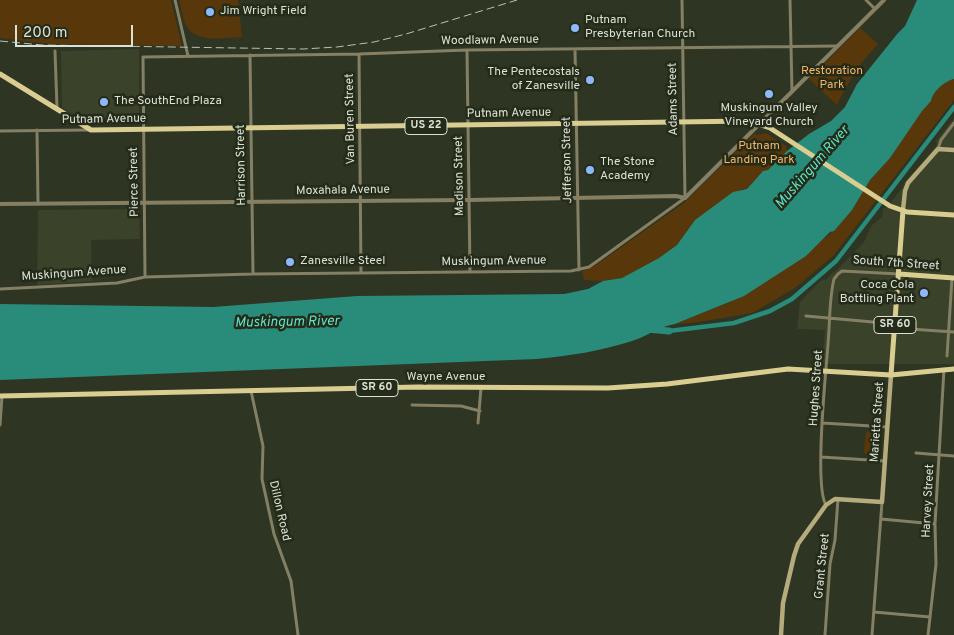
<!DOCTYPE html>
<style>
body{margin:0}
#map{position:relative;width:954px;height:635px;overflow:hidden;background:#2e3523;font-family:Overpass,sans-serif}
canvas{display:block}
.scale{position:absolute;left:15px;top:25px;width:118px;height:22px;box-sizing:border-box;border:2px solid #dce1d5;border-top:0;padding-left:6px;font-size:15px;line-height:18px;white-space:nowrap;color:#dce1d5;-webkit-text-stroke:4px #242b19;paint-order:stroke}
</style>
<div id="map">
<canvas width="954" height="635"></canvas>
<div class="scale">200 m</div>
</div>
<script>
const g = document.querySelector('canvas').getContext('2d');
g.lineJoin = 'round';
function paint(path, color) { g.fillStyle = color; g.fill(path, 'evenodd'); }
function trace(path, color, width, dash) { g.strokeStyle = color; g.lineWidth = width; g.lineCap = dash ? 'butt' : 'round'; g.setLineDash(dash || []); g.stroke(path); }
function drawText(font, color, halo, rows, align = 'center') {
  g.font = font + ' Overpass,sans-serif'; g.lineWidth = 5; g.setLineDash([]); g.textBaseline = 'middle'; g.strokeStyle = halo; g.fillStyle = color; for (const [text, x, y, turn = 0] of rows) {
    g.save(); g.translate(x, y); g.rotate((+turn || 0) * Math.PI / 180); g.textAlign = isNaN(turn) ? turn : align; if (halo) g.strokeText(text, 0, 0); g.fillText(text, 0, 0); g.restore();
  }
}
paint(new Path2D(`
 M139 49V124H90L62 108 61 51Z
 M954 118V364H822L825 330 797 329 800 302 819 282 824 279 826 280 832 273 837 270 864 242 871 226 882 217 883 209 892 201 903 187 904 183 937 145 936 141Z
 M139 209 140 239 91 240 92 281 37 285 38 210Z`), '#3a422a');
paint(new Path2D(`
 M0 0H171L182 46 50 44 0 38Z
 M179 0H238L242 37C224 38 193 44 185 23 182 16 181 7 179 0Z
 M860 28 878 44C860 63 848 82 837 105L809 79Z
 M954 79V100L833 256 795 288 752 313 692 323 675 324 728 303 828 236 852 210 870 180 890 158 922 110 931 101C933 91 945 81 954 79Z
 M755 133 757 135 766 133 786 146 787 151 768 170 763 171 747 189H742L695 220 677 245 659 258 622 278 603 281 584 280 582 271 593 267 684 203Z
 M868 431 880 432 882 434 880 453 878 455 866 454 864 452 866 433Z`), '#58380b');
paint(new Path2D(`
 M917 0H954V79C945 81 933 91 931 101L922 111 890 158 870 180 852 210 834 231 830 232 806 256 744 296 675 324C657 327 648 336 632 341 601 351 569 356 537 359L0 380V304L213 307 357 296 564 294 588 289 603 281 622 278 659 258 677 245 695 220 733 192 747 189 763 171 768 170 787 151 809 134 831 121 845 107 857 84 898 33 905 26Z`), '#298b7a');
trace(new Path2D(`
 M669 331 734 323 770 311 792 299 836 261 954 107`), '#298b7a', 4.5);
trace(new Path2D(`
 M647 329 669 331`), '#298b7a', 7);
trace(new Path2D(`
 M175 0 188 56
 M790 0 792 92
 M866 0 875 9
 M575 49 579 270
 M467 50 470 272
 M55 51 57 108
 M359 54 361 273
 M250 55 253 274
 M37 130 38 204
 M0 131 89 130
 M938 149 941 140 954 123
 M145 277 143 57 359 54 467 50 837 46
 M0 289 117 283 145 277 253 274 571 271 589 267 685 198 682 0
 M806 316 895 324
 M895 328 954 332
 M947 356 952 278
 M251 391 263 446 262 479 274 534 291 581 298 635
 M412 405 461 406 480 411
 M478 423 481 388
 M823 423 887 427
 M0 425 2 396
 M916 453 954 456
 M821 457 885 461
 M826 505C814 486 826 372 828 344 830 323 829 299 834 279L838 274 842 271 899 274
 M881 519 935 524
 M874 612 930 617
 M825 635 830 564 835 540 838 499
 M872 635 882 502
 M928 635 936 564 935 524 944 369`), '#857f63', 3);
trace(new Path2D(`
 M0 204 469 200 676 196 685 198 884 0`), '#857f63', 4);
trace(new Path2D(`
 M903 210 905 191 908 183 938 149 954 150
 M781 635 783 603 794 556 798 544 826 505 835 499 882 502 891 375`), '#b5ab7d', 4.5);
trace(new Path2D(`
 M0 74 91 130 749 121 770 128 890 206 907 212 954 215
 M899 274 954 278
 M891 375 903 210
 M0 396 418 387 608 388 667 384 788 369 891 375 954 369`), '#d9cd91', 5);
trace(new Path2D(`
 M0 41 42 45 303 49 337 47 374 42 406 34 517 0`), '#bcc1b4', 1, [8, 4]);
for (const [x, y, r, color] of [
 [210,12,5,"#8db9fc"],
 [575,28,5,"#8db9fc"],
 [590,80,5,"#8db9fc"],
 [769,94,5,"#8db9fc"],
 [104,102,5,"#8db9fc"],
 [590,170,5,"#8db9fc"],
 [290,262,5,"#8db9fc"],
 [924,293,5,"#8db9fc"]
]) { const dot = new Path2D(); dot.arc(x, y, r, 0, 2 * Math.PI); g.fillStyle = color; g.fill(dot); trace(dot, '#242b19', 2); }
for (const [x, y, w] of [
 [426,126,42],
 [895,325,42],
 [377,388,42]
]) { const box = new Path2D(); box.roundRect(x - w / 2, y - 8.5, w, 17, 4); g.fillStyle = '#242b19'; g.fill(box); trace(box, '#dce1d5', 1); }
drawText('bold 11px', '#dce1d5', null, [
 ["US 22",426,126],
 ["SR 60",895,325],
 ["SR 60",377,388]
]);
drawText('12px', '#dce1d5', '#242b19', [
 ["Jim Wright Field",220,12],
 ["Putnam",585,21],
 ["Presbyterian Church",585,35],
 ["The Pentecostals",580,73,"right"],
 ["of Zanesville",580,87,"right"],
 ["The SouthEnd Plaza",114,102],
 ["Muskingum Valley",769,109,"center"],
 ["Vineyard Church",769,123,"center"],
 ["The Stone",600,163],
 ["Academy",600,177],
 ["Zanesville Steel",300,262],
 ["Coca Cola",914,286,"right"],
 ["Bottling Plant",914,300,"right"]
], 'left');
drawText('12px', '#dce1d5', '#242b19', [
 ["Woodlawn Avenue",490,41,-1],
 ["Adams Street",674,99,-91],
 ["Putnam Avenue",509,114,-1],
 ["Van Buren Street",351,119,-91],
 ["Putnam Avenue",104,120,-1],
 ["Jefferson Street",568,160,-91],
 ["Harrison Street",242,165,-91],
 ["Madison Street",460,176,-91],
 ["Pierce Street",135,182,-91],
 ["Moxahala Avenue",343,191,-1],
 ["Muskingum Avenue",494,262,-1],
 ["South 7th Street",896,264,4],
 ["Muskingum Avenue",74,274,-4],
 ["Wayne Avenue",446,378],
 ["Hughes Street",817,388,-86],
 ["Marietta Street",878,422,-86],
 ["Harvey Street",929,501,-87],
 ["Dillon Road",279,511,77],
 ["Grant Street",823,566,-84]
]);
drawText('12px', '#f6b665', '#242b19', [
 ["Restoration",832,72],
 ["Park",832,86],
 ["Putnam",759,147],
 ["Landing Park",759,161]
]);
drawText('italic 14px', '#5de3c9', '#242b19', [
 ["Muskingum River",813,168,-49],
 ["Muskingum River",287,323,-1]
]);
</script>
